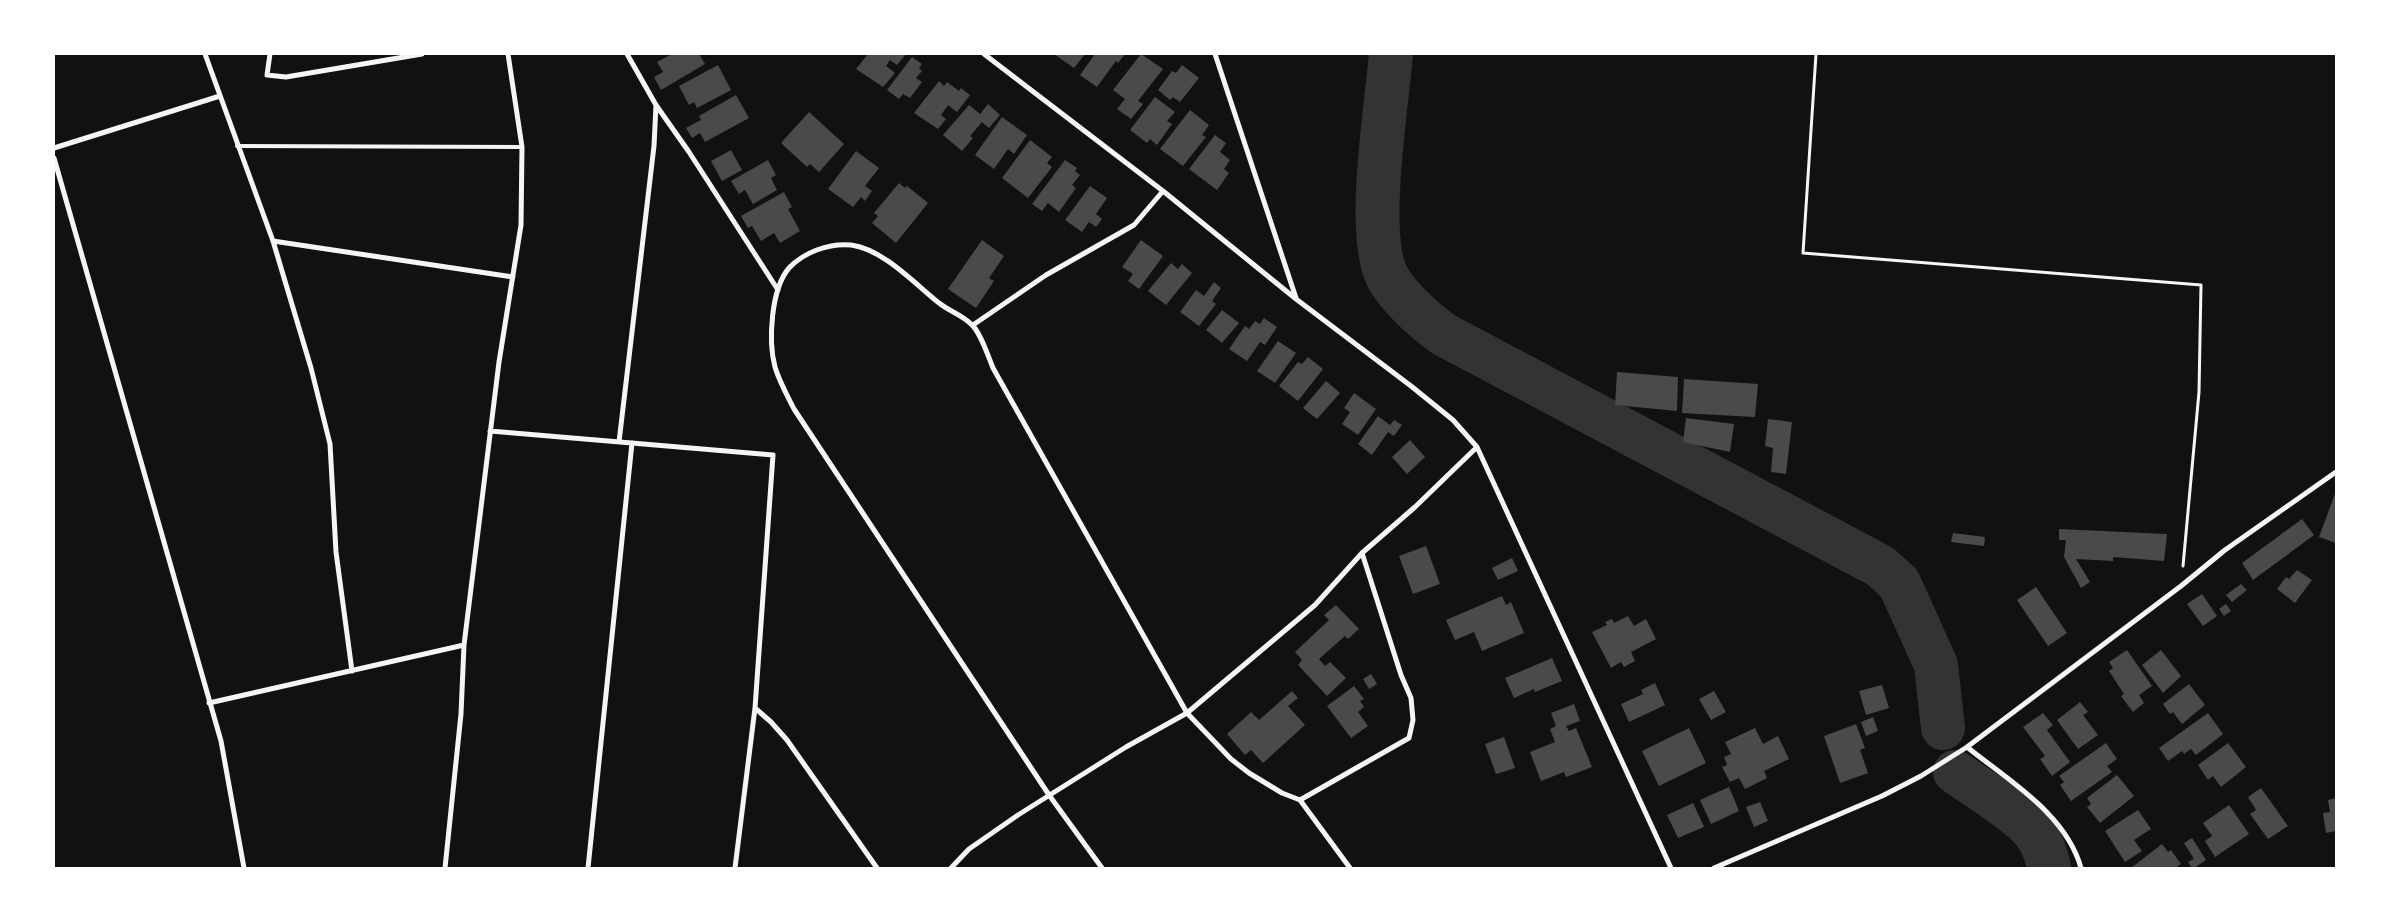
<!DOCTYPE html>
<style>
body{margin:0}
#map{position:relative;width:2390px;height:922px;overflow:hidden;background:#111;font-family:"Space Grotesk",sans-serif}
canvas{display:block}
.frame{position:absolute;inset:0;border:55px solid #fff;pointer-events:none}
</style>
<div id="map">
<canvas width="2390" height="922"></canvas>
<div class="frame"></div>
</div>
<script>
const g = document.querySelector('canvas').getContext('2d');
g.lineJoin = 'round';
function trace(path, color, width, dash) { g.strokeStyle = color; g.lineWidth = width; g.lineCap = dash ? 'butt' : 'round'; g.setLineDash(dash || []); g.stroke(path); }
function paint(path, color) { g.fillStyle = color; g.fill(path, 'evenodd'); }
trace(new Path2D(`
 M1391 54C1387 105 1364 239 1389 280 1403 302 1423 319 1443 334L1880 566 1899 583 1936 665 1943 728
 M1955 772C1975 786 2026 817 2037 836 2043 845 2047 857 2049 868`), '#333', 44);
paint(new Path2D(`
 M672 54H699L705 64 661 90 654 77 663 72 657 62Z
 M868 54H906L897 65 890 60 886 66 895 73 883 87 856 69Z
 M1054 54H1085L1074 68Z
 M1095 54H1125L1118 63 1116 61 1097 87 1080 75Z
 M1141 54 1163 69 1138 101 1143 104 1131 119 1117 109 1125 99 1113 90Z
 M912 57 922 64 919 68 922 71 916 78 922 82 910 98 903 94 899 99 887 90Z
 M718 65 731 90 697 108 694 102 689 105 679 86Z
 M1182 65 1199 78 1180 102 1173 97 1170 100 1158 90 1172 71 1176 73Z
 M939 81 944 86 947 82 959 91 961 88 970 95 957 112 948 105 941 115 946 119 938 129 914 113Z
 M736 95 749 118 705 142 700 133 692 138 686 128 701 120 699 116Z
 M1155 97 1175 112 1167 121 1172 124 1157 145 1150 139 1147 143 1130 130Z
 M988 104 1000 115 989 128 982 122 970 136 973 138 962 151 943 135 969 105 980 114Z
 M1190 110 1209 125 1202 135 1206 137 1183 166 1160 149Z
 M809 112 844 144 819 172 810 164 807 167 781 143Z
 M1002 117 1027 135 1014 154 1008 149 994 169 975 155Z
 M1215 135 1226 143 1220 152 1230 160 1224 169 1229 173 1217 190 1189 169Z
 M1030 140 1052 157 1047 163 1052 167 1028 198 1002 178Z
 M731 150 742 170 722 181 711 161Z
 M856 151 879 168 865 186 872 191 865 201 861 197 853 207 828 189Z
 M768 160 776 175 771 178 777 190 753 204 745 190 739 194 731 181Z
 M1065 160 1077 168 1075 171 1080 175 1072 185 1076 188 1059 212 1048 203 1042 211 1032 204Z
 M899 183 905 188 907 186 928 203 896 243 872 223 878 216 874 213Z
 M1090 186 1107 198 1096 214 1102 219 1096 227 1089 222 1082 232 1065 220Z
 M784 192 792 207 788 209 800 231 780 243 774 233 761 241 752 226 748 228 741 216Z
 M982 240 1004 256 989 278 994 281 976 308 948 289Z
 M1141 240 1163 256 1139 289 1128 281 1133 274 1122 267Z
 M1171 263 1178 269 1182 264 1192 273 1166 305 1148 291Z
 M1214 282 1221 288 1212 301 1216 304 1199 326 1180 312 1196 290 1204 296Z
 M1222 310 1239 323 1222 343 1206 330Z
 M1264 318 1277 327 1265 345 1260 342 1247 361 1229 349 1245 326 1249 329 1255 321 1260 324Z
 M1278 341 1296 353 1275 383 1257 371Z
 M1308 357 1323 369 1298 401 1279 386 1298 362 1302 364Z
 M1617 372 1678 377 1677 411 1615 405Z
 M1684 379 1758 384 1755 417 1682 413Z
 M1326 381 1340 393 1317 419 1303 408Z
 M1354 393 1376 409 1358 435 1342 424 1350 412 1344 408Z
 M1378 416 1390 425 1394 420 1402 425 1394 436 1388 432 1372 455 1358 444Z
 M1686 418 1734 424 1730 452 1683 442Z
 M1768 419 1792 422 1786 474 1771 472 1773 448 1765 446Z
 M1410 440 1425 457 1407 474 1392 457Z
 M2336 491V543L2319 537Z
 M2302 519 2314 535 2253 580 2242 563Z
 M2059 529 2167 534 2164 561 2113 557V561L2076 559 2090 582 2081 588 2064 557 2066 540H2059Z
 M1953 533 1985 537 1984 546 1951 542Z
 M1426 546 1440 584 1413 594 1399 556Z
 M1512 558 1518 571 1498 580 1492 568Z
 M2297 570 2312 580 2295 603 2277 589 2286 577 2289 579Z
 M2241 584 2247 590 2232 602 2226 595Z
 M2036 587 2067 633 2048 646 2017 600Z
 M2202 594 2217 616 2203 626 2187 604Z
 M1502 596 1506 605 1511 602 1524 633 1482 651 1474 632 1455 640 1446 620Z
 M2226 604 2231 611 2224 616 2219 609Z
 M1336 605 1359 629 1348 639 1345 636 1319 659 1325 666 1330 662 1346 678 1327 696 1298 665 1302 660 1295 652 1329 620 1324 615Z
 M1628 616 1634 626 1646 619 1656 639 1631 652 1635 661 1624 667 1621 662 1611 668 1592 632 1607 625 1605 622 1612 619 1614 623Z
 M2127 650 2152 686 2139 695 2144 703 2133 712 2121 696 2124 694 2109 671 2113 668 2109 662Z
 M2161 650 2181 676 2163 693 2142 665Z
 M1552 658 1562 681 1535 692 1534 689 1514 698 1505 678Z
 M1371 674 1377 684 1369 689 1363 679Z
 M1655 683 1665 705 1629 722 1621 704 1643 694 1641 690Z
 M2189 684 2205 705 2182 724 2173 712 2170 714 2163 704Z
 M1882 685 1889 708 1866 715 1859 691Z
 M1354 686 1364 699 1360 701 1364 707 1358 712 1368 726 1351 738 1327 706Z
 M1292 691 1298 698 1288 706 1305 725 1263 763 1251 750 1245 755 1227 734 1251 712 1259 720Z
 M1714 691 1726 712 1711 720 1699 699Z
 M2080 702 2088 712 2083 715 2098 735 2078 749 2057 720Z
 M1574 704 1580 721 1566 726 1569 731 1576 728 1592 767 1566 777 1564 772 1541 781 1530 752 1555 742 1550 729 1556 726 1551 713Z
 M2043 713 2053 725 2047 730 2070 762 2052 776 2040 759 2045 756 2023 727Z
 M2208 713 2223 734 2196 755 2191 749 2184 754 2182 751 2168 761 2159 748Z
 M1873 717 1878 731 1866 736 1861 722Z
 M1856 724 1865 748 1860 750 1868 773 1840 783 1824 736Z
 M1689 728 1706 763 1659 786 1642 751Z
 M1755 728 1763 744 1778 736 1789 759 1764 771 1767 778 1745 789 1739 778 1730 782 1722 767 1727 765 1724 757 1731 754 1725 742Z
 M1504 737 1515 768 1496 774 1485 744Z
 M2106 743 2117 759 2107 766 2112 772 2071 801 2060 785 2064 782 2059 776Z
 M2228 743 2246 767 2221 787 2213 776 2208 780 2198 765Z
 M2117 775 2134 796 2100 823 2087 807 2091 804 2087 798Z
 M1729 787 1739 811 1711 824 1700 800Z
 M2261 788 2288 826 2268 839 2250 814 2256 810 2248 797Z
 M2336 798V831L2326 833 2323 813 2330 812 2328 800Z
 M1760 802 1768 821 1754 827 1746 807Z
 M1693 803 1704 827 1678 838 1667 815Z
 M2229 805 2249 834 2215 857 2205 841 2212 836 2203 823Z
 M2138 810 2151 829 2134 840 2142 851 2125 862 2105 831Z
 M2192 838 2206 860 2194 868H2192L2188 862 2194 859 2184 843Z
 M2162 844 2168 852 2171 850 2181 864 2175 868H2131Z`), '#4a4a4a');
trace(new Path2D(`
 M1816 54 1803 253 2201 285 2199 392 2183 566`), '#f5f5f5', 3);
trace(new Path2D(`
 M237 146 522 147`), '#f5f5f5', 4);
trace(new Path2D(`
 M205 54 273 241 311 368 330 444 336 552 352 671
 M270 54 267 75 286 77 422 54
 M984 54 1163 191 1296 299 1411 386 1453 420 1477 447 1671 868
 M1215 54 1296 298
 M656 105 689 152 778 290
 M54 148 220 96
 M54 158 221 741 244 868
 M273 241 513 277
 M973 325 1046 275 1134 225 1163 191
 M490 431 773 455 755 708 735 868
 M619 442 654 146 656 105 627 54
 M209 703 464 645 499 362 521 225 522 147 508 54
 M755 708 771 722 787 740 877 868
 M1967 747C2009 781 2066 814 2081 868
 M1300 800 1409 738 1413 720 1411 698 1401 675 1362 553
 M445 868 461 714 464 645
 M588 868 632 443
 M951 868 969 849 1018 815 1126 747 1187 713 1315 605 1362 553 1415 507 1477 447
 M1102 868 1049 795 794 409C787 395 779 381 775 367 768 341 771 289 789 268 804 252 829 243 851 245 883 249 915 284 939 303 949 311 962 315 971 324 980 331 988 356 993 368L1187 713 1231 759 1249 773 1282 793 1300 800 1350 868
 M1714 868 1882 796 1921 776 1967 747 2181 586 2225 550 2336 472`), '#f5f5f5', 5);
</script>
